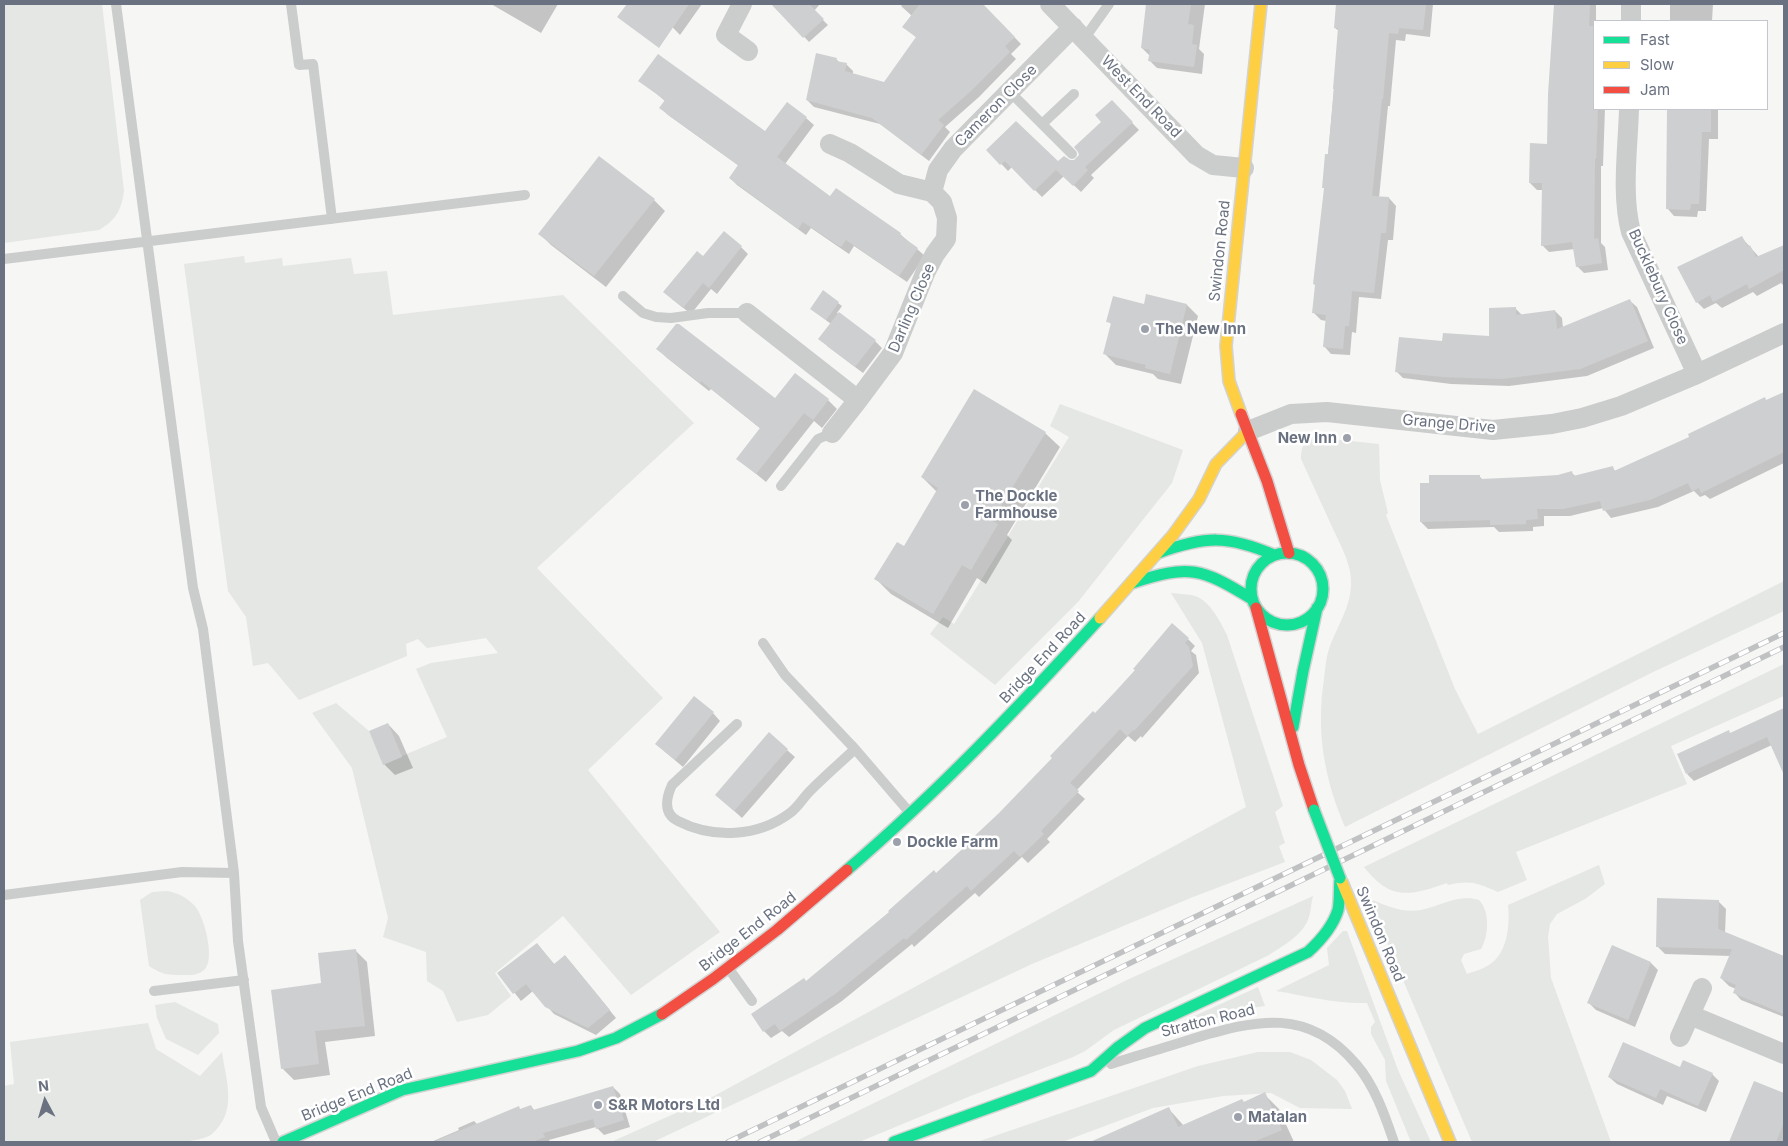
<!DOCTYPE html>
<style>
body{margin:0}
#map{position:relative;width:1788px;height:1146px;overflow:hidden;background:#f6f6f5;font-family:Inter,sans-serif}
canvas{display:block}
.frame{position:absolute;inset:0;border:5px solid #6a7281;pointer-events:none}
.legend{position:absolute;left:1593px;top:20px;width:175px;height:90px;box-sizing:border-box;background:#fff;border:1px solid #c3c7cd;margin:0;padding:6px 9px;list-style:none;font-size:15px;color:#6a7281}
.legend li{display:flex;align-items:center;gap:10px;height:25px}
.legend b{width:25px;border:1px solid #c3c7cd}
.north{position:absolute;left:20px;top:1076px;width:50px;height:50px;-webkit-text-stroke:4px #fff;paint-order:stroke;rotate:354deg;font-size:14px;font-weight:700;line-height:20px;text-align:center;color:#6a7281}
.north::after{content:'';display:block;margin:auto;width:18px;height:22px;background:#6a7281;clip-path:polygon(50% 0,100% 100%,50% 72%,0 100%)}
</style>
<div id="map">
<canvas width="1788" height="1146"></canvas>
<div class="frame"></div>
<ul class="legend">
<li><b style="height:6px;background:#16e098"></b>Fast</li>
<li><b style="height:6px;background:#ffcf43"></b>Slow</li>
<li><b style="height:6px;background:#f24e42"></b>Jam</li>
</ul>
<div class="north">N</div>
</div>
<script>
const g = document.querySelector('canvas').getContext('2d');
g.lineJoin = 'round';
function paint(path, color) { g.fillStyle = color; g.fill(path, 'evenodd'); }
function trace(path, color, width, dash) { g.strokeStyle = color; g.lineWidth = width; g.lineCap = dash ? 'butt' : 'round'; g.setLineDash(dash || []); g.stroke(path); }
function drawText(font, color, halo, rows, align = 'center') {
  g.font = font + ' Inter,sans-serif'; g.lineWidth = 5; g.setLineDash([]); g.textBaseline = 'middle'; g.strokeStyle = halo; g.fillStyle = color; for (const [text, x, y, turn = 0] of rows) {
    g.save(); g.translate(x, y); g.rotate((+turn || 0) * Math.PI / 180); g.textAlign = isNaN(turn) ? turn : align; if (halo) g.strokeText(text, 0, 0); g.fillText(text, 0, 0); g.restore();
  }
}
paint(new Path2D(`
 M4 4H102L124 191C121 211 116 220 99 230L4 243Z
 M244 256 245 263 282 258 283 266 351 258 354 274 387 271 393 315 563 295 694 423 537 568 663 698 588 770 720 932 631 995 563 916 495 973 511 996 488 1015 457 1022 443 991 427 981 426 952 383 937 388 918 352 768 312 713 336 703 369 731 383 764 447 737 416 669 431 663 498 653 486 638 427 648 418 639 406 644 407 656 299 700 268 663 253 666 246 617 228 591 184 264Z
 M1060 404 1183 450 1172 483 1078 602 995 685 930 634 943 617 954 624 1069 437 1050 426Z
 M1312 437 1379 444 1380 480 1388 513 1386 515 1455 689 1478 734 1784 581V611L1651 673 1345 827C1324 778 1316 732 1324 679 1325 669 1326 658 1329 649 1337 626 1352 606 1351 581 1351 564 1341 546 1334 531 1323 507 1312 483 1301 459 1301 449 1303 441 1312 437Z
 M1171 593C1178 594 1188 594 1195 596 1210 601 1220 621 1227 635L1283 806 1275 812 1285 843 1279 846 1285 862 1193 897 1032 964 653 1142H611L714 1096 1246 807 1202 643Z
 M1784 664V696L1671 746 1687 784 1516 852 1527 880 1498 892C1477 883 1471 880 1448 885L1447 883C1409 896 1391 901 1364 867Z
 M1599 865 1605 884 1585 899 1557 914 1550 924 1548 937 1551 978 1611 1142H1472L1368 898C1386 906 1402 913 1421 910 1441 906 1459 894 1479 900 1490 911 1489 936 1481 949L1464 954 1461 960 1467 974C1476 971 1486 968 1493 962 1508 949 1510 923 1508 905Z
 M167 891C178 893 186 897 194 905 204 915 216 960 204 970 197 976 189 975 181 975 165 975 162 974 149 966L140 900 152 892Z
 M1313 896C1311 903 1311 912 1308 920 1301 936 1283 946 1269 955L1114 1030 1085 1051 1073 1057 973 1095 859 1142H794L1129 979Z
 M1343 931H1347L1398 1070 1431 1142H1411L1386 1081 1385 1060 1371 1034V1027L1375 1022 1367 1003C1334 1004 1308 996 1276 991L1329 965 1327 948Z
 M1258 987 1265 1006 1244 1009 1177 1031 1179 1023Z
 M175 1002 218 1024 219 1033 198 1055 166 1039 157 1018 155 1005Z
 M148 1023 156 1049 200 1076 222 1052C226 1081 238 1111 212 1134 206 1139 193 1140 185 1142H4V1086L14 1084 10 1042Z
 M1258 1052H1290L1311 1060 1337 1080 1345 1091 1352 1109 1300 1108 1271 1093 1223 1096 1153 1108 1062 1142H977L1198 1066Z`), '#e4e7e3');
paint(new Path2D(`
 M491 4H558L541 33Z
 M650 4H702L680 35Z
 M786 4H820L814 11 828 25 809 42 780 11Z
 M903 4H957L964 9 969 4H976L985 13 988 10 1021 44 1011 54 1016 59 979 97 945 127 950 132 929 161 880 124 814 107 807 100 836 59 840 63 846 64 853 71V75L885 83 917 38 904 27 912 16 901 6Z
 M1164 4H1205L1199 49 1204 54 1202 74 1157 68 1150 61V56L1142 48 1162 22Z
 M1337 4H1433L1430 37 1406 34 1405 41 1396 40 1390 106H1388L1379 198H1389L1396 206 1393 240H1388L1381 299 1359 297 1356 333 1352 332 1350 355 1331 354 1324 346 1326 321 1321 320 1314 313 1339 31 1335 28Z
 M1555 4H1596V21H1594V109H1605L1603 166H1601V243L1605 247 1608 270 1584 273 1577 266 1575 249 1549 252 1542 245 1543 190H1537L1530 183 1548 145Z
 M1670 4H1713L1712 21H1670Z
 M640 80 766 133 806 118 814 125 785 164 830 198 900 234 925 256 907 282 854 246 849 254 811 228 806 235 737 185 730 178 739 166 668 115 661 108 665 101Z
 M1111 101 1139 130 1091 175 1094 178 1081 192 1064 176 1042 197 1012 167 1008 171 988 150 1058 163 1075 162 1103 122Z
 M1669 109H1718V139H1709L1706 211H1698L1697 217 1674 216 1667 208Z
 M654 200 665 211 606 287 551 245 540 234Z
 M1742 238 1759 257 1784 246V286L1781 283 1757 296 1753 292 1722 308 1716 303 1704 309 1697 302Z
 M741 247 748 254 717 294 711 289 691 314 672 299 704 257Z
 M823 292 842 306 837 313 875 341 882 348 863 373 827 346 831 324 815 312Z
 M1629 300 1637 307 1654 348 1587 376 1509 386 1451 384 1403 378 1396 371 1443 343 1491 337 1515 308 1522 315 1555 311 1562 318 1563 328Z
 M1145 305H1187L1198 316 1181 384 1158 379 1153 374 1116 365 1104 353 1112 325 1108 321Z
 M658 349 775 400H828L837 409 822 428 814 421 766 482 738 459 761 429 711 389 709 391 667 358Z
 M1784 393V463L1710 499 1705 495 1700 497 1694 491 1658 507 1611 518 1603 508 1570 516H1544V526L1533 527V531L1499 532 1494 527 1428 529 1421 522 1479 476 1483 480 1558 476 1572 473 1576 477 1613 468 1616 472Z
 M1045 433 1060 447 1007 535 1012 540 986 584 977 578 948 628 891 594 876 579 904 547 937 492 922 477Z
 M1188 639 1195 646 1191 651 1196 655 1199 673 1142 738 1141 736 1135 742 1128 736 1076 791 1085 799 1047 839 1050 842 1028 863 1022 857 979 897 975 893 914 947 912 944 842 1001 789 1037 782 1031 771 1038 764 1031 806 982 936 874 1000 814 1095 715Z
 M1784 709V752L1780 754 1772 745 1694 781 1687 774 1731 734Z
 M713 713 720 721 683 767 664 751Z
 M388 724 399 736 413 768 395 775 384 764Z
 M787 750 795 757 742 818 724 802Z
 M1718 901 1726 909 1725 933 1767 978 1784 986V1017L1741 1000 1734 992 1736 989 1729 986 1721 978 1731 956 1665 954 1657 946Z
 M537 944 555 965 572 964 616 1018 596 1035 554 1014 533 991 521 1001 499 973Z
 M1612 947 1651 963 1658 970 1635 1027 1596 1010 1589 1003Z
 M355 950 367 962 375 1036 325 1042 330 1075 294 1080 282 1068 323 984Z
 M1681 1068 1712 1074 1719 1081 1706 1112 1667 1096 1663 1105 1617 1084 1609 1077Z
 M1755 1082 1784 1094V1142H1730Z
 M613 1087 620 1094 630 1127 604 1135 596 1127 549 1140 550 1142H431L459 1130 458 1128 474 1121 478 1125 531 1106 535 1111Z
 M1264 1094 1279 1109 1294 1142H1093L1168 1108 1184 1126Z`), '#0003');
paint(new Path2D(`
 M627 4H689L659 48 617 17Z
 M771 4H809L824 19 803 38Z
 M920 4H983L1015 37 1005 46 1010 52 972 90 938 120 944 125 921 155 872 118 806 100 816 53 837 58 836 61 847 63 845 71 884 82 916 37 902 27Z
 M1146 4H1191L1188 24 1194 25 1192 44 1197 45 1194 67 1148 61 1150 50 1141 48Z
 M1336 4H1426L1423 30 1399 28 1398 34 1389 33 1383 99H1382L1372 196 1389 197 1386 233H1381L1374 293 1352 291 1349 326H1345L1343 349 1323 347 1326 315 1312 313 1315 285 1313 284 1324 188H1322L1325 154H1328L1334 89H1333L1338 28H1334Z
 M1554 4H1590L1589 26H1594V109H1598L1596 159H1595L1594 239 1598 238 1602 263 1576 267 1572 242 1541 246 1542 183H1529L1530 143 1547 144 1548 94Z
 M658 54 765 131 787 102 807 117 777 157 830 196 836 188 901 233 900 235 918 248 899 276 846 240 841 247 803 222 798 229 729 178 738 165 659 108 665 100 638 81Z
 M1112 100 1133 122 1085 167 1088 170 1073 186 1056 170 1034 191 1005 161 1000 165 986 150 1016 121 1058 161 1064 156 1070 160H1074L1079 155 1078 152 1074 147 1101 122 1095 115Z
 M1667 109H1711V132H1702L1699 204H1691L1690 210 1666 209Z
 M599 156 655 199 594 276 538 234Z
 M724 231 742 246 709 288 703 283 683 308 663 292 697 251 703 256Z
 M1742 236 1748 247 1750 245 1756 257 1784 245V270L1749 289 1747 284 1713 302 1710 295 1696 303 1677 267Z
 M823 290 839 302 826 320 810 309Z
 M1146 294 1187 304 1170 374 1145 368 1146 365 1103 354 1111 323 1106 322 1113 296 1144 304Z
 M1630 299 1648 341 1580 369 1501 379 1443 377 1395 372 1399 337 1442 341 1443 333 1489 336V308L1516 307V315L1555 310 1557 329Z
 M839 312 876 340 855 367 818 339Z
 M676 324H679L775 398 795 373 829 399 813 420 804 413 756 474 736 459 760 428 701 381 700 383 656 349Z
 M974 389 1046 432 992 521 998 524 971 570 962 565 933 614 874 579 897 542 904 546 938 488 921 477Z
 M1784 392V452L1701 493 1699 488 1692 491 1688 483 1650 500 1603 511 1600 501 1563 509H1537L1538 519 1526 520V524L1490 525V520L1420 522V483H1429V475H1480V479L1525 477 1558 475 1572 471 1573 476 1613 466 1614 471 1689 437 1688 434 1765 397 1766 400Z
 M1172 623 1189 638 1185 643 1189 647 1193 666 1134 731 1133 730 1127 736 1120 729 1070 783 1079 791 1041 831 1044 834 1020 857 1014 851 971 891 967 886 906 940 904 938 835 994 780 1031 775 1024 763 1032 751 1014 804 978 806 981 889 912 888 911 934 870 936 873 968 844 967 843 999 813 1052 758 1050 756 1093 711 1095 713 1114 693 1135 670 1133 669Z
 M694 696 714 712 675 760 655 744Z
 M1784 708V775L1767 737 1686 774 1677 754 1729 730 1730 733Z
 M388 723 402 757 383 765 369 731Z
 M769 732 788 749 734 811 715 795Z
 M1657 898 1719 900 1718 929 1784 956V1014L1733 993 1736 985 1720 978 1732 949 1656 947Z
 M537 943 554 964 565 955 610 1010 588 1028 545 1007 526 984 513 994 497 973Z
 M1612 945 1651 962 1628 1020 1587 1003Z
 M356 949 365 1026 315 1031 319 1064 281 1069 271 990 321 983 318 953Z
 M1623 1042 1680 1067 1683 1060 1713 1073 1698 1106 1660 1089 1656 1098 1608 1077Z
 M1754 1081 1784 1093V1122L1776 1142H1729Z
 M613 1086 624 1120 596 1129 593 1119 543 1133 545 1137 532 1142H433L519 1106 520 1109 531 1105 533 1110Z
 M1265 1092 1282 1130 1253 1142H1090L1169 1107 1178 1127 1242 1099 1244 1102Z`), '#cecfd0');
const fast = new Path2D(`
 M1158 553C1205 536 1228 535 1274 555
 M1251 589a36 36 0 1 1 72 0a36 36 0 1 1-72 0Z
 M1132 583C1190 564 1201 568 1252 599
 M1293 727 1303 671 1317 608
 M847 870C938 792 1020 706 1100 618
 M283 1142 402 1090 578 1051 616 1038 662 1014
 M894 1142 1091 1071 1117 1048 1145 1028 1308 952C1320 941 1333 926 1338 910 1340 900 1339 888 1340 878`);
const slow = new Path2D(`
 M1241 414 1229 381 1226 346 1261 4
 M1100 618 1173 535 1199 499 1216 464 1248 431
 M1342 882 1450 1142`);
const jam = new Path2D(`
 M1241 414 1267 481 1289 553
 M1256 608 1299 765 1314 810
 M662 1014 713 979 777 930 847 870`);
trace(fast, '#d3d3d3', 14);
trace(slow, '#d3d3d3', 14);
trace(jam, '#d3d3d3', 14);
trace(new Path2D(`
 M116 4 193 588 203 629 234 873 238 941 261 1107 276 1142
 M291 4 299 65 313 64 332 219
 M1084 39 1109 4
 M1010 92 1072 154
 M1042 124 1074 94
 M4 259 525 195
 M623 296 643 313 656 317 671 318 708 313H747
 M781 486 818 439 832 433
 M763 643 785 675 855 749 910 813
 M737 724 672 785C666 798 663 814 678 821 713 839 758 837 790 813 798 807 803 798 810 791 825 776 840 763 855 749
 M4 895 182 872 234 873
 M729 969 752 1001
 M154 991 244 980
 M1111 1064C1139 1055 1167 1047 1195 1038 1257 1020 1308 1007 1356 1064 1375 1086 1385 1116 1394 1142`), '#cbcccc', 10);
trace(new Path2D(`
 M742 4 726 35 748 51
 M1050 4 1196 155 1213 165 1244 168
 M1631 21V4
 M1629 109C1628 147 1621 195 1631 232L1697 374
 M932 192 938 170 953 149 1073 27
 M747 313 858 400 893 353 926 271 935 254 946 239 947 218 942 202 932 192 899 184 850 153 830 144
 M1248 431 1291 414 1327 412 1493 430 1552 424 1582 418 1621 406 1697 374 1784 333
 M832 433 858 400
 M1690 1015 1784 1054
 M1680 1037 1702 988`), '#cbcccc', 20);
trace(fast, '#16e098', 11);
trace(slow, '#ffcf43', 11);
trace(jam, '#f24e42', 11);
const rail = new Path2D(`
 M728 1142 1784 633
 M760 1142 1784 647`);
trace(rail, '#c0c1c3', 5.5);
trace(rail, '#fff', 4, [11]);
const fastBridge = new Path2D(`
 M1314 810 1340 878`);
trace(fastBridge, '#d3d3d3', 14, []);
trace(fastBridge, '#16e098', 11);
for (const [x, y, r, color] of [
 [1145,329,5,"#9ba0aa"],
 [1347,438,5,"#9ba0aa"],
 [965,505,5,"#9ba0aa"],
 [897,842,5,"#9ba0aa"],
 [598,1105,5,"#9ba0aa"],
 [1238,1117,5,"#9ba0aa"]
]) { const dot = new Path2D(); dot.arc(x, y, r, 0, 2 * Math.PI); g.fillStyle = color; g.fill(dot); trace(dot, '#fff', 2); }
drawText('15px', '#6a7281', '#fff', [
 ["West End Road",1141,97,46],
 ["Cameron Close",996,106,-45],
 ["Swindon Road",1220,251,-84],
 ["Bucklebury Close",1658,287,66],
 ["Darling Close",912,308,-67],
 ["Grange Drive",1449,424,5],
 ["Bridge End Road",1043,658,-47],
 ["Bridge End Road",748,932,-38],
 ["Swindon Road",1380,934,67],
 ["Stratton Road",1208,1021,-14],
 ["Bridge End Road",357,1095,-22]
]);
drawText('bold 15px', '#6a7281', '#fff', [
 ["The New Inn",1155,329],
 ["New Inn",1337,438,"right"],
 ["The Dockle",975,496],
 ["Farmhouse",975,513],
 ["Dockle Farm",907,842],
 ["S&R Motors Ltd",608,1105],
 ["Matalan",1248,1117]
], 'left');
</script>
